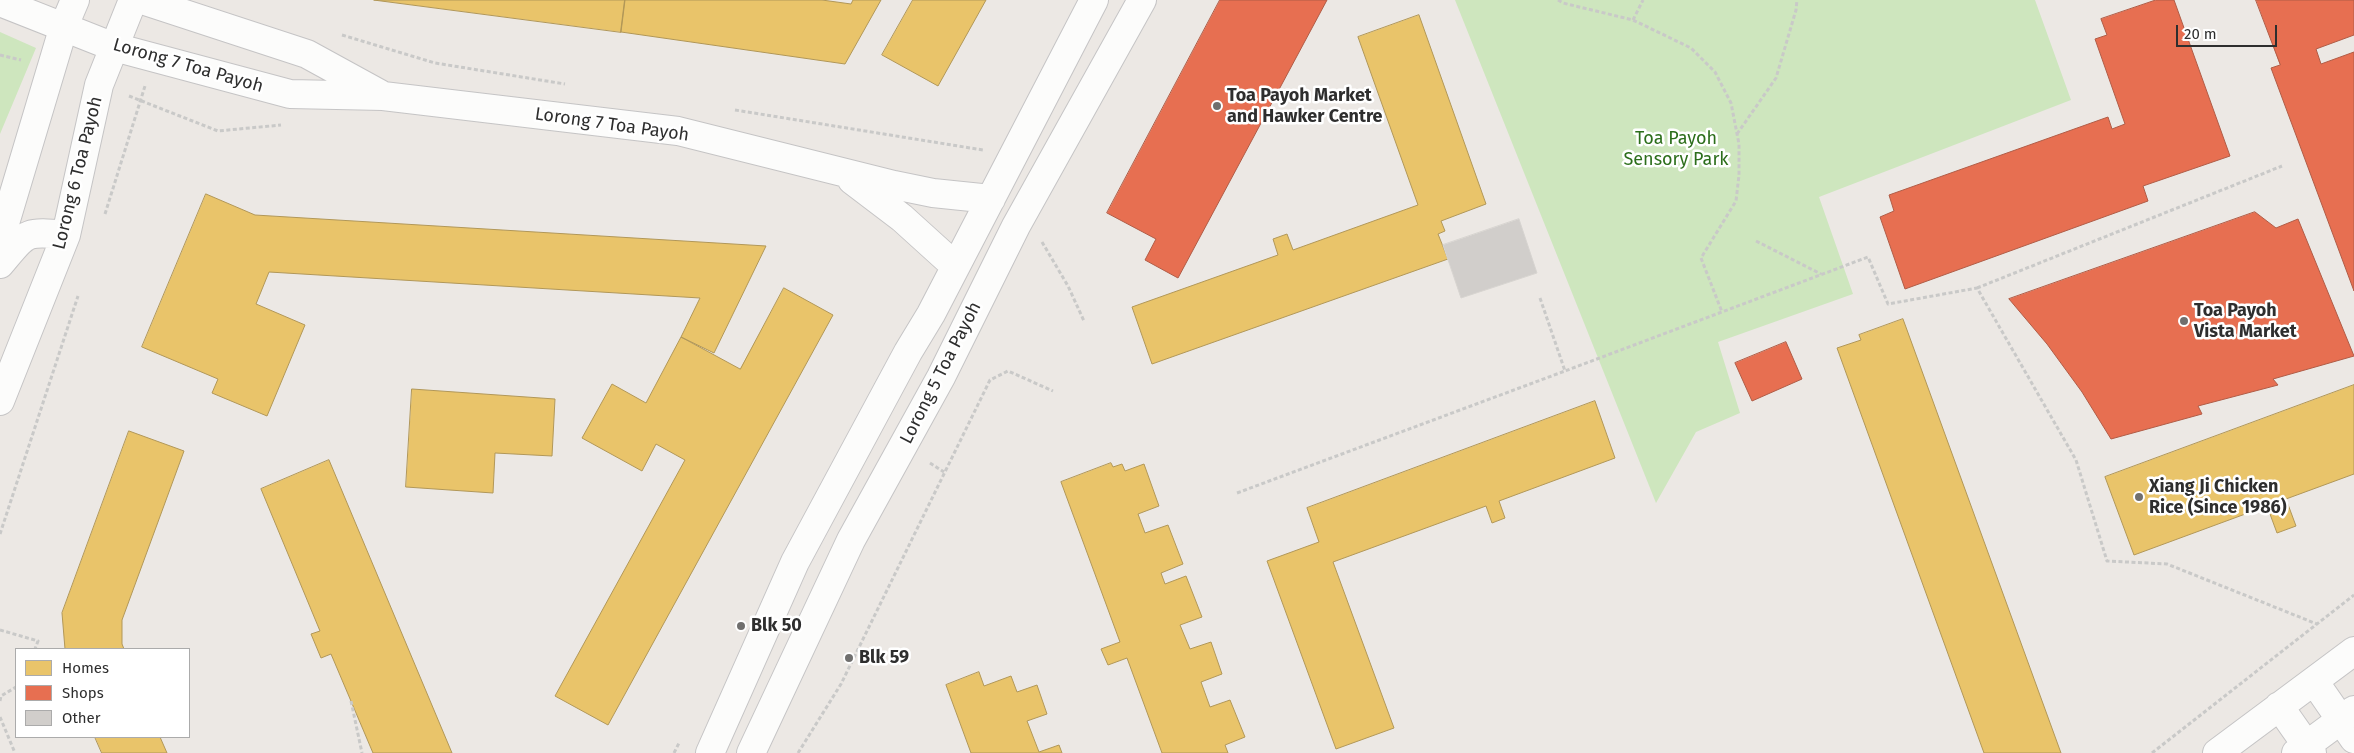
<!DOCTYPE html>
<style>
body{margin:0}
#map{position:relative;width:2354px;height:753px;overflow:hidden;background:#ece8e4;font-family:"Fira Sans",sans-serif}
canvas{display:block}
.legend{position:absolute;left:15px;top:648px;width:175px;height:90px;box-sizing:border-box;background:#fff;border:1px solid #ababab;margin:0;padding:6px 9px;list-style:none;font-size:15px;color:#2e2e2e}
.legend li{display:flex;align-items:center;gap:10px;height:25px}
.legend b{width:25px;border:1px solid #ababab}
.scale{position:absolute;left:2176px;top:25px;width:101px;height:22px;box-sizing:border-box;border:2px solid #2e2e2e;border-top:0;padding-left:6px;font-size:15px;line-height:18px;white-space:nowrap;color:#2e2e2e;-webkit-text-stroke:4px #fff;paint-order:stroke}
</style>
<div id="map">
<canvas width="2354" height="753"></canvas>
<ul class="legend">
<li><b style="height:14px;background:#e9c46a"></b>Homes</li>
<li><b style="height:14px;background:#e76f51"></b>Shops</li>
<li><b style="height:14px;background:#d1cecb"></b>Other</li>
</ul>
<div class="scale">20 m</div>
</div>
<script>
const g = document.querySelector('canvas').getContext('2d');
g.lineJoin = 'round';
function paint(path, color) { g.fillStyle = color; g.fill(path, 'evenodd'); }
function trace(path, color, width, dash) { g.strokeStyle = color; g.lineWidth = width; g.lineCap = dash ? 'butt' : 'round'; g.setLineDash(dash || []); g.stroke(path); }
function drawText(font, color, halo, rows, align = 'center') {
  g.font = font + ' "Fira Sans",sans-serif'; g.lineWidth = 5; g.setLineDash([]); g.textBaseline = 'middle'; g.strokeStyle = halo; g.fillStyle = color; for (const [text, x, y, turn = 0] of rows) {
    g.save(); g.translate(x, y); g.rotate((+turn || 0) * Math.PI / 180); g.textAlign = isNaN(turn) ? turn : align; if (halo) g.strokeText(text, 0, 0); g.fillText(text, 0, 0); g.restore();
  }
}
paint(new Path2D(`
 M1455 0H2035L2071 100 1819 197 1853 294 1718 342 1740 413 1696 432 1656 503Z
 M0 32 36 48 0 134Z`), '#cee6be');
const homes = new Path2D(`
 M374 0H625L621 32Z
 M625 0H822L851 4 853 0H881L845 64 621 32Z
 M913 0H986L938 86 882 55Z
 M1419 15 1486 204 1441 221 1445 231 1438 234 1448 259 1152 364 1132 307 1278 255 1273 239 1287 234 1293 250 1418 205 1358 37Z
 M206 194 255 215 766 246 714 353 681 337 700 298 269 272 256 304 305 325 267 416 212 393 218 379 142 347Z
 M784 288 833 315 608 725 555 696 685 460 656 444 642 471 582 438 612 384 646 403 681 337 740 369Z
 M1903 319 2061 753H1984L1837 348 1861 340 1859 335Z
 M2354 385V474L2286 499 2296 526 2277 533 2267 506 2134 555 2105 477Z
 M412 389 555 399 552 456 495 453 493 493 406 487Z
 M1595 401 1615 458 1499 501 1505 518 1492 523 1486 506 1333 562 1394 728 1336 749 1267 561 1319 542 1307 508Z
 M129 431 184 451 122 620V644L124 649H65L62 613Z
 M329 460 452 753H373L331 654 321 658 311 634 320 631 261 489Z
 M1111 463 1113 467 1122 464 1125 471 1144 464 1159 506 1138 514 1145 533 1168 525 1183 564 1161 573 1165 584 1186 576 1202 617 1180 625 1190 649 1211 642 1222 674 1201 682 1210 707 1230 700 1245 737 1225 745 1228 753H1162L1127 658 1108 665 1101 649 1120 642 1061 482Z
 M979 672 984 686 1011 676 1017 692 1037 685 1047 714 1027 721 1039 752 1059 745 1062 753H971L946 685Z
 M95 737H160L167 753H102Z`);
paint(homes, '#e9c46a');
trace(homes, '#b19758', 1);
const shops = new Path2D(`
 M1220 0H1327L1178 278 1145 260 1156 239 1107 213Z
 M2156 0H2174L2230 156 2143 186 2148 201 1905 289 1880 217 1894 211 1889 195 2108 117 2112 129 2125 124 2095 39 2107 35 2101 19Z
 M2256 0H2354V35L2316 49 2321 64 2354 52V291L2271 68 2280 65Z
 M2255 212 2276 228 2298 219 2354 356 2273 379 2278 385 2198 406 2202 414 2111 439 2082 392 2047 344 2009 299Z
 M1786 342 1802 379 1752 401 1735 363Z`);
paint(shops, '#e76f51');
trace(shops, '#b05c46', 1);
const building = new Path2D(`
 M1519 219 1537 273 1461 298 1443 245Z`);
paint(building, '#d1cecb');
trace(building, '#d7d4d0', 1);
const street = new Path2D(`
 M142 0 307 54 380 94
 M0 2 114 47 290 94 383 96 678 131 894 185 933 193 991 199
 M852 180 902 218 955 266
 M2314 681 2354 739
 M2279 706 2312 753
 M710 753 795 562 908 352 931 314 1094 0
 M751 753 851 540 941 377 1016 226 1142 0
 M2217 753 2354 651
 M2296 753 2354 710`);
const secondary = new Path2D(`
 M0 240 64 26 75 0
 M0 264C27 232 24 231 66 235
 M0 401 66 235 99 85 133 0`);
trace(street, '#c5c4c5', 30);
trace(secondary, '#c5c4c5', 30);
trace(new Path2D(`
 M1558 0 1563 3 1633 20 1691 48 1715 72 1731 103 1739 144V175L1736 201 1701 258 1722 312
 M1633 20 1643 0
 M342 35 435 63 565 84
 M0 55 21 60
 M129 96 218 131 281 125
 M735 110 983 150
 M1737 134 1776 78 1796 10 1797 0
 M105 214 145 86
 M1756 241 1821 274
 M1042 242 1068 286 1084 321
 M1977 288 2282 166
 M1540 298 1565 371 1868 257 1888 304 1977 288 2076 460 2107 561 2167 564 2317 624
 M930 463 944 472
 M1237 493 1565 371
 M0 534 78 296
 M0 630 38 641 35 649
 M0 701 1 696 16 687
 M351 701 362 753
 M0 717 15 753
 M674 753 679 743
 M798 753 841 684 990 380 1008 371 1053 391
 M2152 753 2354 595`), '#c9c9c8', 3, [4, 2.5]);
trace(street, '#fcfcfb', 28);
trace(secondary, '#fcfcfb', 28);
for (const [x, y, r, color] of [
 [1217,106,5,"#706f6e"],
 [2184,321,5,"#706f6e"],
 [2139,497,5,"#706f6e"],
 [741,626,5,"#706f6e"],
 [849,658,5,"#706f6e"]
]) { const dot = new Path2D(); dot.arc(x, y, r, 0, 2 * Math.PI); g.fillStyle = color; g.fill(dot); trace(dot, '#fff', 2); }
drawText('18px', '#2e2e2e', '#fff', [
 ["Lorong 7 Toa Payoh",188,66,16],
 ["Lorong 7 Toa Payoh",612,125,8],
 ["Lorong 6 Toa Payoh",78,173,-76],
 ["Lorong 5 Toa Payoh",941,373,-63]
]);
drawText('bold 18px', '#2e2e2e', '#fff', [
 ["Toa Payoh Market",1227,96],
 ["and Hawker Centre",1227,117],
 ["Toa Payoh",2194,311],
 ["Vista Market",2194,332],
 ["Xiang Ji Chicken",2149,487],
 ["Rice (Since 1986)",2149,508],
 ["Blk 50",751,626],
 ["Blk 59",859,658]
], 'left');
drawText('18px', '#2c6e1b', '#fff', [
 ["Toa Payoh",1676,139],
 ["Sensory Park",1676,160]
]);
</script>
